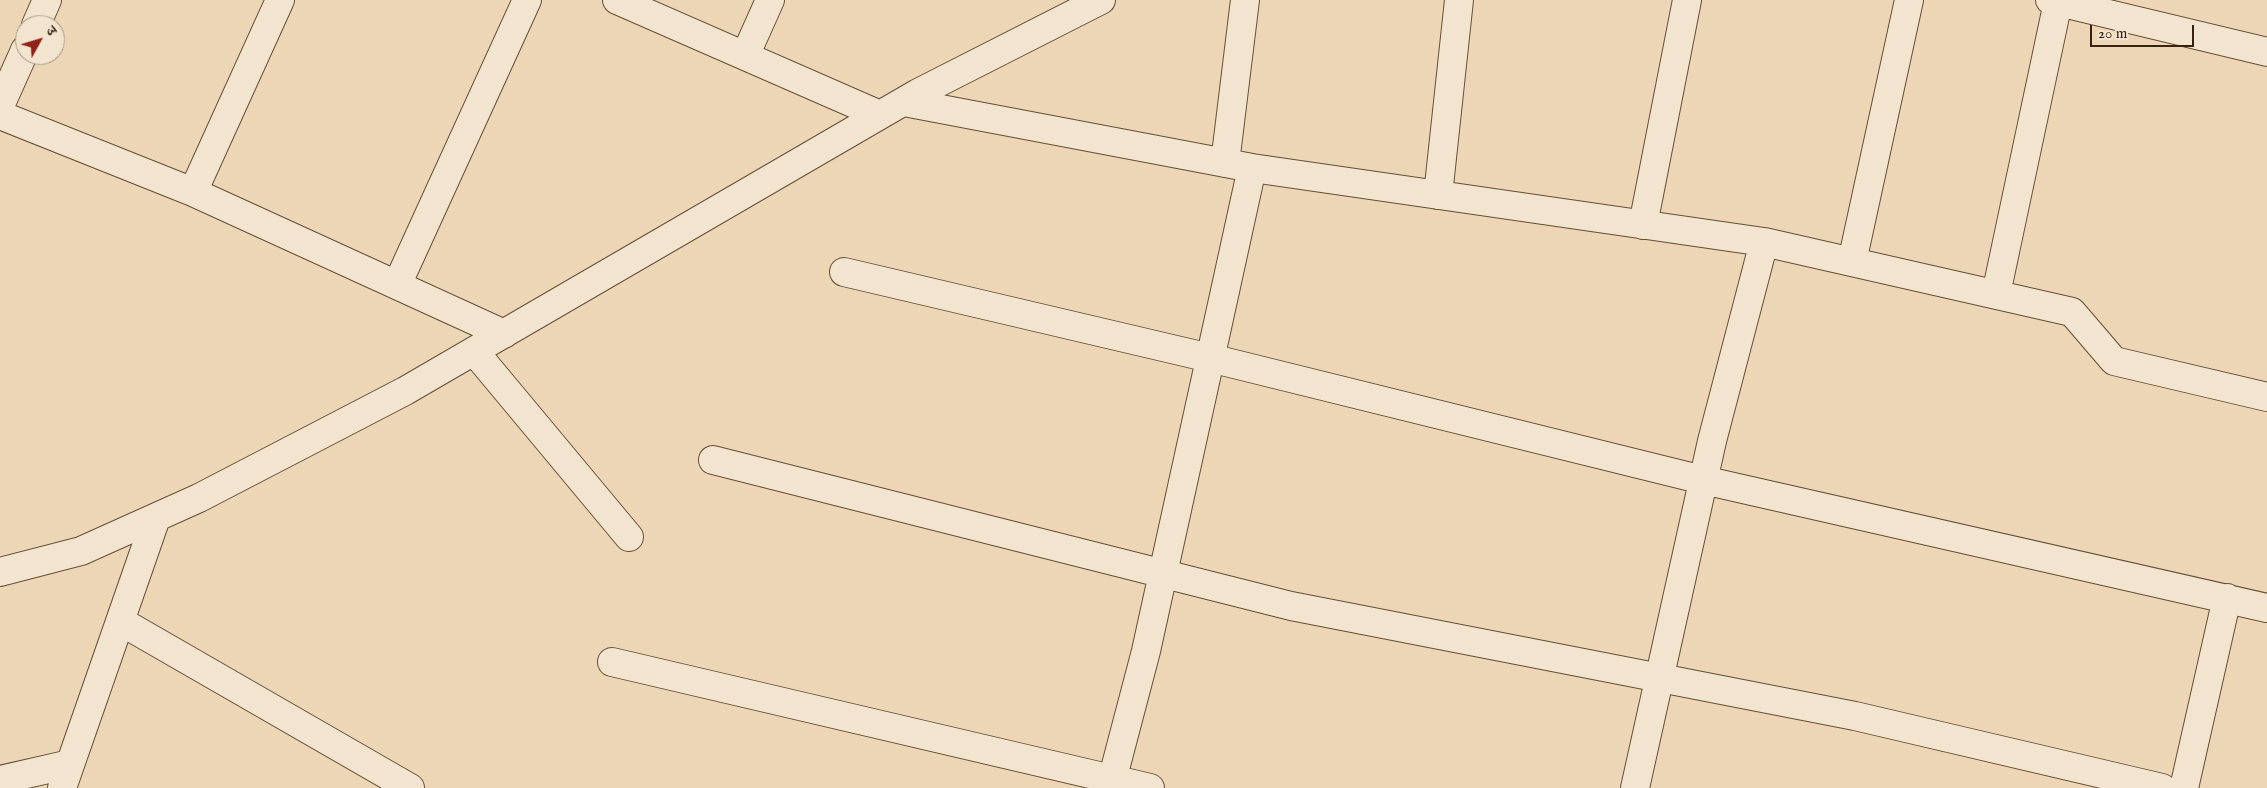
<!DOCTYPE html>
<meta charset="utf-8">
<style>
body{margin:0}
#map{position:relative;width:2267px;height:788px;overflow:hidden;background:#edd6b5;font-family:"IM FELL English","Noto Serif Devanagari",serif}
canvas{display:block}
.north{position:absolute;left:15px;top:15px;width:50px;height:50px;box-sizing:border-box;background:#f3e4cf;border:1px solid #a79682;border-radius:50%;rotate:51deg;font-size:14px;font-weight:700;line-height:20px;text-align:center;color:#36220e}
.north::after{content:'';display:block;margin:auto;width:18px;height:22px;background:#8f2418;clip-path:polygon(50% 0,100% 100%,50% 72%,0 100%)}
.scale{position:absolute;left:2090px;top:25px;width:104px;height:22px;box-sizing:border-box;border:2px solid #36220e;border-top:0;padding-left:6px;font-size:15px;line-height:18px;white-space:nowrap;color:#36220e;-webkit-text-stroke:4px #f3e4cf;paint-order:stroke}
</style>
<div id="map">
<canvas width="2267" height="788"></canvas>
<div class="north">उ</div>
<div class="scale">20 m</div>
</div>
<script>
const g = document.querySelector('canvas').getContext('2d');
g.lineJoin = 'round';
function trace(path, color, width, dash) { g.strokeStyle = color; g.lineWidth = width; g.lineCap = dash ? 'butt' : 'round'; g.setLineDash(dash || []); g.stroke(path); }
const minor = new Path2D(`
 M617 0 880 115
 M2050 0 2267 52
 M36 25 47 0
 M745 56 770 0
 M904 102 1252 168 1764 242 2072 312 2114 361 2267 397
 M0 106 25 50
 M0 115 193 192 504 334
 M1225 163 1245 0
 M193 192 280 0
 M1438 195 1459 0
 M1643 225 1687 0
 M1852 262 1909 0
 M844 272 1210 358 1703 480 2267 608
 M397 285 527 0
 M1996 294 2058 2
 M474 351 629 537
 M713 460 1291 606 1855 716 2162 788
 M0 572 81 551 199 498 405 391 918 93 1101 0
 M120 621 410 788
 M612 662 1150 788
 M0 780 70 764
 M62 788 156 518
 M1110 788 1146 651 1252 168
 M1635 788 1712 441 1764 242
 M2184 788 2227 598`);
trace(minor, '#644f38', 30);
trace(minor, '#f3e4cf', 28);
</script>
